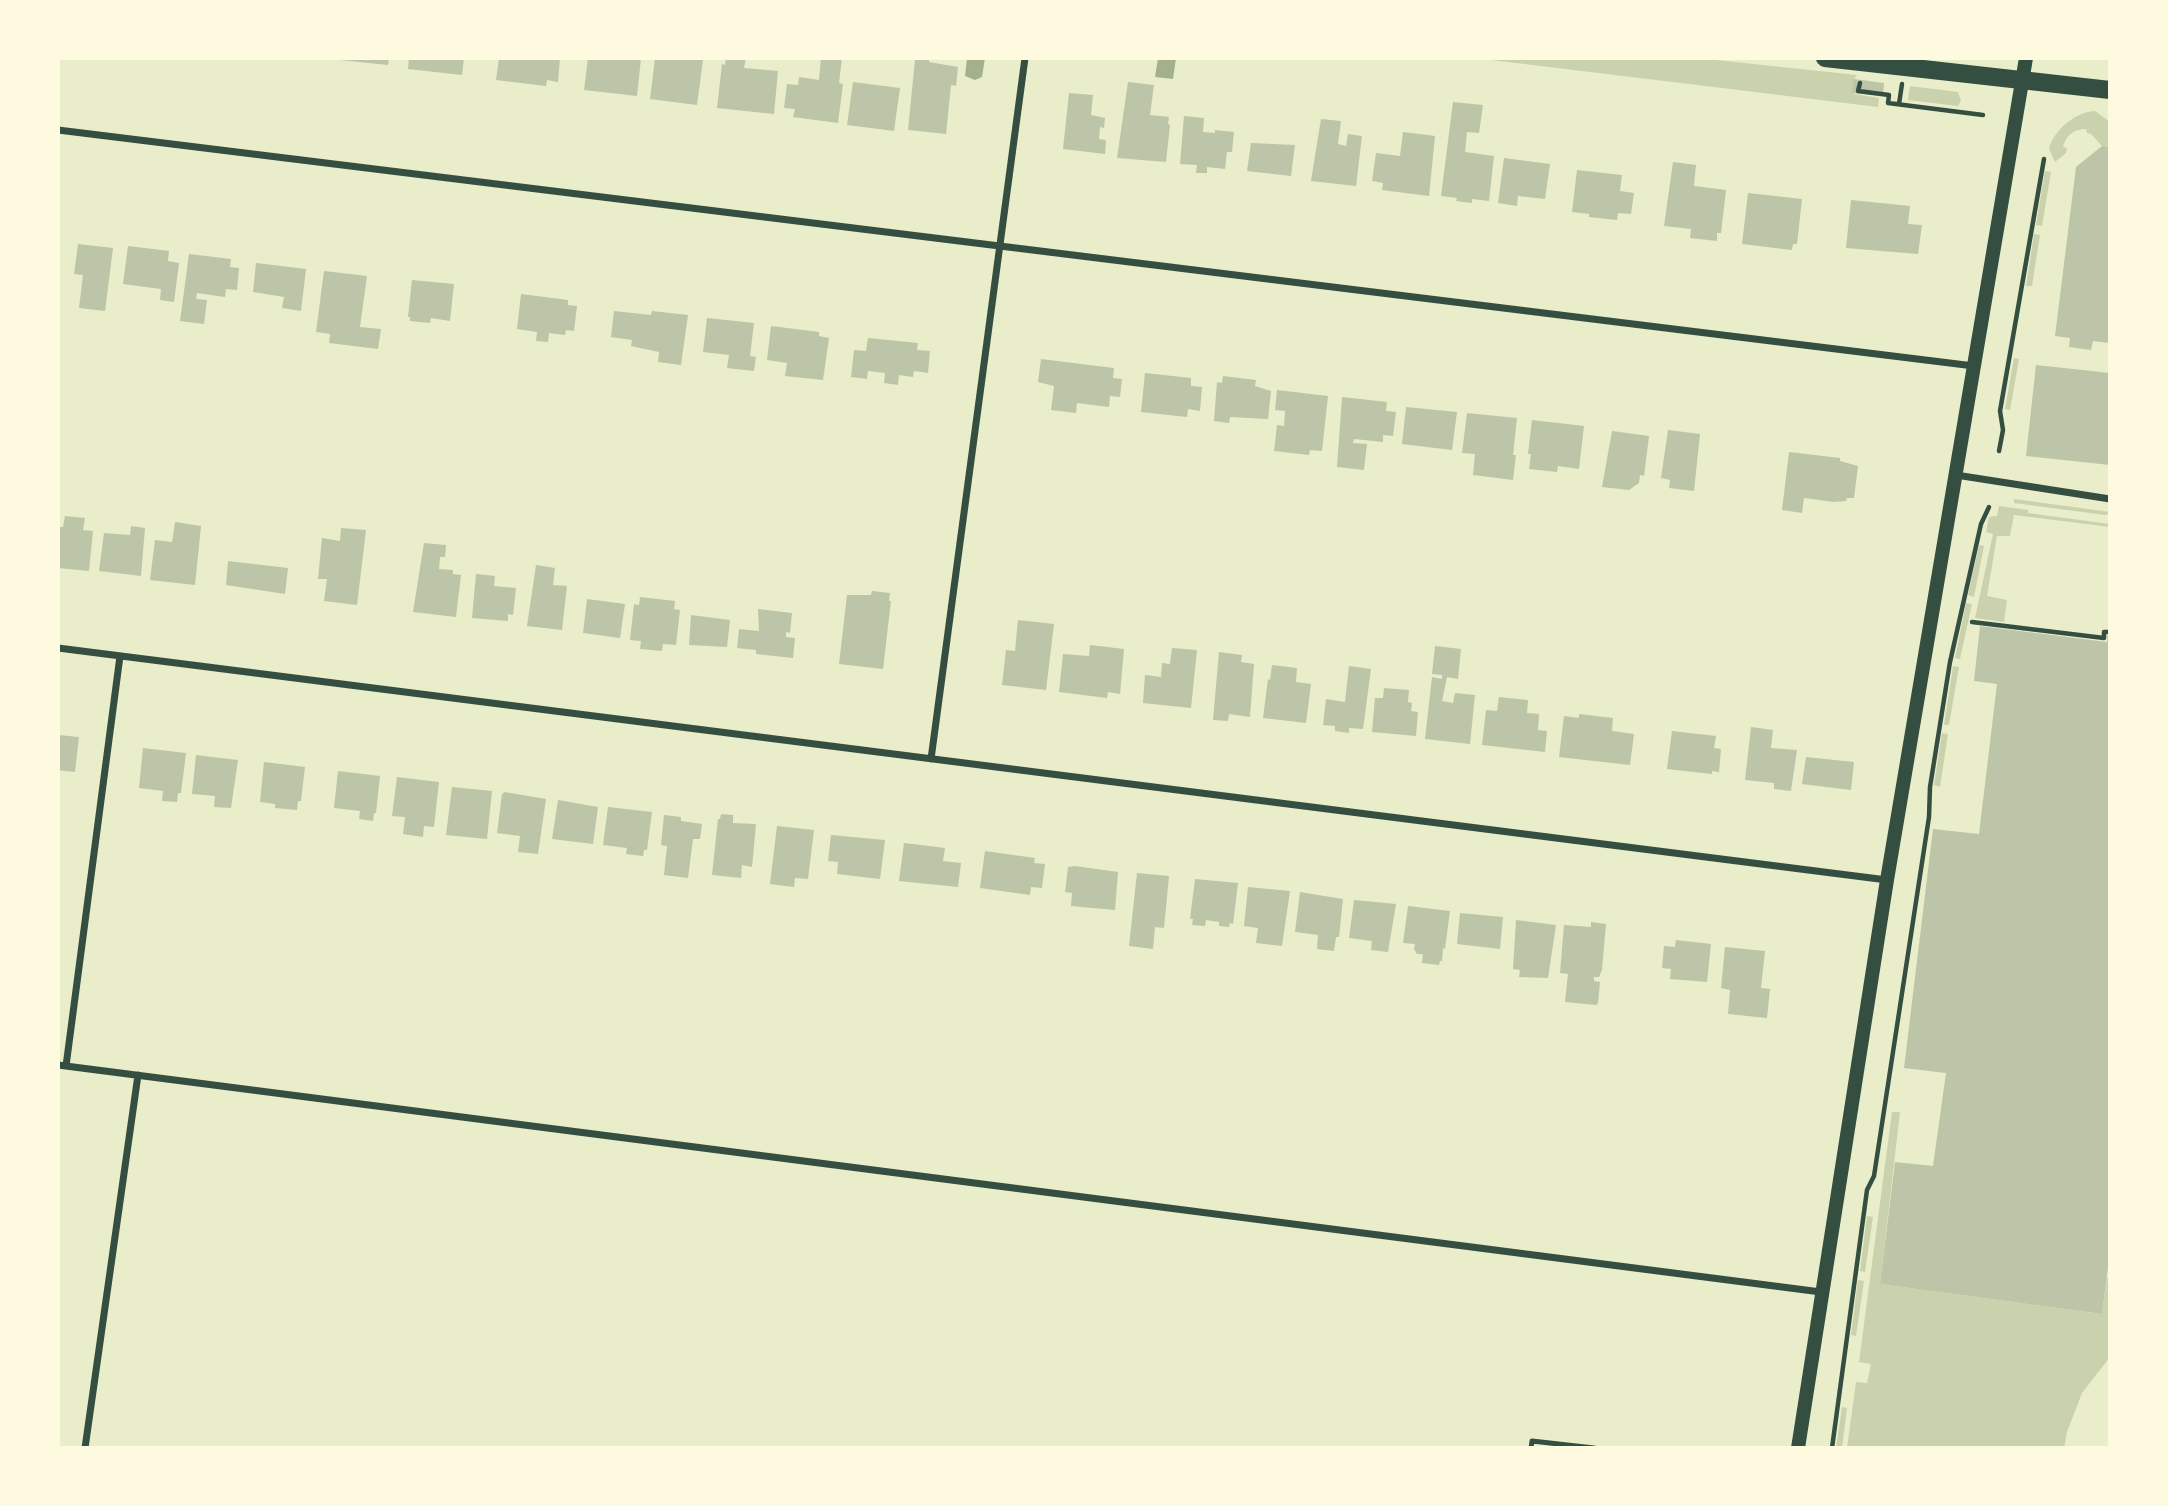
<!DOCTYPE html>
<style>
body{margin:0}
#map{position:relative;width:2168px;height:1506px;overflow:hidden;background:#e9edc9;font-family:"Titillium Web",sans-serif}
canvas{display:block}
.frame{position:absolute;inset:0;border:60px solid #fefae0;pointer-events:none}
</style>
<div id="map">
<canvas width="2168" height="1506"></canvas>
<div class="frame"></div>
</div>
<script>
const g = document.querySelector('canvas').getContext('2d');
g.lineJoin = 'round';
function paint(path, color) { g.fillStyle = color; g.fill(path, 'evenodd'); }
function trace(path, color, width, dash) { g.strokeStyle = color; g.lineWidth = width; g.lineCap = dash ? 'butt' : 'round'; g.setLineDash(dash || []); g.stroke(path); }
paint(new Path2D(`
 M1475 58H1697L1857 75 1854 79V94L1879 98 1878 107Z
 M1910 86 1958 92 1961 101 1958 106 1908 100Z
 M2095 111 2110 122V147L2102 146 2091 134 2087 133 2086 129C2074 129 2066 135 2063 147L2067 148 2066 153 2055 162 2049 149C2053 131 2076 111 2095 111Z
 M2045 171 2051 172 2042 226 2036 225Z
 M2034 234 2040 235 2032 286H2026Z
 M2014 358 2019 359 2010 410 2005 409Z
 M2014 499 2110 512V513L2105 515 2014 503Z
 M1999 506 2028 510V513L2110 524V527L2014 515 2010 536H1997L1987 596 2007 600 2004 622 1975 618 1993 534 1986 532 1989 517 1997 516Z
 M1979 545 1984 546 1974 597 1968 595Z
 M1966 603 1972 604 1960 659 1955 658Z
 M1953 666 1959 667 1949 725H1944Z
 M1942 733 1948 734 1940 787 1934 785Z
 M1892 1112H1900L1880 1284 2102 1314 2107 1278H2110V1357L2082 1393 2067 1432 2064 1448H1847L1856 1382 1867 1383 1871 1364 1859 1362Z
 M1867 1216 1873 1217 1865 1272 1860 1271Z
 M1858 1280 1864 1281 1856 1336 1851 1335Z
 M1842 1407 1847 1408 1842 1448H1836Z`), '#cad2ad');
paint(new Path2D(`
 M967 58H985L982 77 975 80 965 76Z
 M1158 58H1176L1173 79 1155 77Z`), '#a3b18a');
paint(new Path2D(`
 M340 58H389L388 65 340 60Z
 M409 58H464L462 75 408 69Z
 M499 58H560L558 82 547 80 546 86 496 80Z
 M588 58H641L637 96 584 90Z
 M655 58H691L703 60 697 105 650 99Z
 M726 58H746L744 68 778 71 774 114 717 108 722 64 725 65Z
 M821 58H842L839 83 843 84 838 123 793 117 795 109 784 108 787 84 798 85 799 77 819 80Z
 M918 58H929V62L958 67 956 86 951 85 946 134 908 130 915 60H917Z
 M1854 79 1884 83 1883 96 1852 93Z
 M853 82 900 88 894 131 847 125Z
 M1128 82 1154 85 1150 115 1169 117 1168 124 1170 125 1166 162 1117 158Z
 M1069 93 1093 95 1091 115 1105 118 1104 128 1100 127 1099 139 1106 140 1105 154 1063 149Z
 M1453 102 1483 105 1479 133 1467 132 1465 152 1494 156 1489 201 1472 199V203L1456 201 1457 198 1441 196Z
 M1184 116 1204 118 1203 132 1215 133V130L1234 132 1232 152H1227L1225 169 1207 167V173H1196L1197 165 1180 164Z
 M1321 119 1341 121 1338 144 1346 146 1348 134 1362 136 1356 186 1311 181Z
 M1403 132 1435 136 1429 196 1382 190 1383 183 1372 181 1376 153 1400 156Z
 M1251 143 1295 145 1291 176 1247 171Z
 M2102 146 2110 147V343L2093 341 2091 350 2069 347 2070 338 2055 336 2076 167Z
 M1504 158 1550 164 1545 199 1518 196 1517 206 1498 203Z
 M1673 162 1696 165 1694 186 1726 190 1721 233H1717V241L1690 238 1691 229 1664 226Z
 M1577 170 1622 175 1620 191 1634 193 1631 214 1618 213 1617 220 1589 217V214L1572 212Z
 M1748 193 1802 199 1797 244H1793L1792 250 1742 244Z
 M1851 200 1910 206 1908 224 1922 225 1918 254 1846 248Z
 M78 244 113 248 105 311 79 308 83 275 74 274Z
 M128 246 169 251 168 261 179 263 174 302 160 300 161 289 123 284Z
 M189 254 231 259 230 267 239 268 237 290 226 289 225 297 197 293 196 299 207 300 204 324 180 321Z
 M256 263 306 269 301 311 282 308 284 297 253 292Z
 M324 271 367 276 360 327 381 329 378 349 329 343 330 334 316 332Z
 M412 280 454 284 450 321 431 318 430 323 410 321V317H408Z
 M521 294 568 300V305L577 306 574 331 566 330 565 335 549 333 548 342 536 341 537 332 517 329Z
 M614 311 651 315 652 311 688 315 681 365 658 362 659 352 631 346 632 340 611 337Z
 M707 318 754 323 750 356 756 357 754 371 727 368 729 355 703 352Z
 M771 326 819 332V336L829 338 823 380 785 376 787 363 767 360Z
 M868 338 918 343 917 350 930 351 928 373 914 371 913 377 899 375 898 385 884 383 885 373 868 371 867 379 851 377 854 350 866 351Z
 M1041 359 1114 368 1113 378 1122 379 1120 397 1110 396 1109 407 1077 403 1076 413 1051 410 1054 386 1038 382Z
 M2036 365 2110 373V465L2026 456Z
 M1145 373 1191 378V386L1202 387 1200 411 1188 409 1187 417 1141 412Z
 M1223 376 1256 380 1255 386 1271 391 1268 419 1230 417 1229 423 1214 421 1217 382 1222 383Z
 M1277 390 1328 396 1322 451 1310 450 1309 455 1274 451 1277 425 1284 426 1285 411 1275 410Z
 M1342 397 1387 402 1386 411 1396 412 1393 436 1383 435V442L1354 439 1353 443 1367 444 1364 470 1337 467Z
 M1406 407 1457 412 1452 450 1402 444Z
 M1467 413 1517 418 1513 455H1516L1513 480 1473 475 1475 454 1462 453Z
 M1532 420 1584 426 1579 469 1558 466 1557 472 1529 469 1531 454H1528Z
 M1668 430 1700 434 1694 491 1669 488 1670 480 1661 478Z
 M1612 431 1649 436 1644 476 1640 475 1639 483 1629 490 1602 487Z
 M1789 452 1840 458V461L1858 466 1854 498H1847L1846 501 1834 502 1804 498 1802 513 1782 510Z
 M65 516 85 518 83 530 93 531 89 571 58 568V527H63Z
 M175 522 201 526 195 585 150 580 155 540 172 542Z
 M131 526 145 528 141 576 99 571 104 533 130 535Z
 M341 528 366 530 357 605 324 601 327 579H318L322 538 340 541Z
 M424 543 446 545 445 557H440L439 569 453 570V574L461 575 456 617 413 612Z
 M228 561 288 568 285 594 226 585Z
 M536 565 555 568 553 585 567 586 562 630 527 626Z
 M476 574 495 576 494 586 516 588 513 615 508 614V621L472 618Z
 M872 591 890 593 889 601H891L883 669 839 664 847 595H871Z
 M640 597 675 601 674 609 680 610 676 645 663 644 662 651 640 649 641 641 630 640 634 604 639 605Z
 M587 599 625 604 620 638 583 633Z
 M758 609 792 613 790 633 786 632V637L795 638 793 658 756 654V650L737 648 739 629 759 631Z
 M691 615 730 620 727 647 689 645Z
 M1018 620 1054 624 1046 690 1002 685 1006 650 1015 651Z
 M1980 626 2107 642V636H2110V1252L2102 1314 1880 1284 1895 1162 1933 1166 1946 1073 1904 1068 1933 829 1979 834 1997 684 1974 681Z
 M1090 645 1124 649 1120 694 1108 692 1107 698 1059 692 1063 654 1089 656Z
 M1435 646 1461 649 1458 679 1447 677 1442 701 1453 703 1455 693 1475 695 1470 744 1425 739 1432 677 1442 679V675L1432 674Z
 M1172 648 1197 650 1191 708 1143 703 1145 675 1161 677 1162 663 1170 664Z
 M1219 652 1242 655 1241 662 1254 664 1250 717 1229 714 1228 721 1213 720Z
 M1272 665 1297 668 1296 682 1311 684 1306 723 1263 718 1268 679 1270 680Z
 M1349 666 1371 669 1363 729 1349 728V733L1335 731V726L1323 725 1326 699 1345 702Z
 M1384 688 1409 690 1408 702 1412 703 1411 711 1418 712 1416 736 1372 732 1375 698H1383Z
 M1499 697 1528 700 1527 713 1539 714 1538 730 1547 731 1545 752 1482 745 1486 710 1497 711Z
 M1579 714 1613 718 1612 731 1634 734 1630 765 1559 757 1564 716 1579 718Z
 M1751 727 1773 730 1771 748 1797 750 1791 791 1774 789V783L1745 780Z
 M1672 731 1716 736 1714 748 1721 749 1719 772 1712 771V774L1667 769Z
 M58 735 79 737 75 772 58 770Z
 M143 748 186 753 181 793H178L177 802 162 801 163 791 139 788Z
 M196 755 238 760 231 808 214 807 215 796 192 794Z
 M1806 757 1854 762 1851 790 1802 784Z
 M264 762 305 767 301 801H298L297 810 275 808V804L260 802Z
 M338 771 380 776 376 813H374L373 821 359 819 360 811 334 808Z
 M397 777 439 782 434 827 424 826 423 837 403 834 405 817 392 816Z
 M452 787 492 791 487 839 446 835Z
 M505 792 546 799 538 854 518 852 520 836 497 833 502 794Z
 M558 800 598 807 593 844 552 839Z
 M608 807 652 812 647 850H644L643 856 626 854 627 848 603 845Z
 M721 814 733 815V823L756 824 752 867 742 865 741 878 712 875 718 819H720Z
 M664 815 681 817V821L702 824 700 839H693L688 878 664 875 667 846 661 845Z
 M777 826 814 830 808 879 795 878 794 887 770 884Z
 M831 835 885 840 880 879 837 874 838 862 828 861Z
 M904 843 945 848 943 861 961 863 958 887 899 881Z
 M985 851 1035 858 1034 863 1045 864 1042 888 1031 887 1030 895 980 888Z
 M1075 866 1118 872 1115 910 1071 906 1072 893 1065 892 1068 867Z
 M1137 873 1169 876 1164 928 1155 927 1153 949 1129 946Z
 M1195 879 1238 883 1233 924 1230 923 1229 927 1219 926V922L1206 920 1205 926 1192 925 1193 919H1190Z
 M1248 887 1290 891 1282 946 1256 943 1258 928 1244 926Z
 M1300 892 1343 899 1339 937H1336L1334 951 1317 949 1318 935 1295 932Z
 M1354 900 1396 904 1388 952 1371 950 1372 941 1349 938Z
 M1408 906 1450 911 1445 949 1443 948 1442 961H1440L1439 965 1422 963 1423 954H1417L1414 949 1415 944 1403 943Z
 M1460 913 1503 917 1500 949 1457 944Z
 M1516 920 1556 925 1548 978 1519 977 1520 970 1513 969Z
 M1591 922 1606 924 1602 970 1599 977H1594V981L1600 982 1598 1003 1596 1005 1565 1002 1568 974 1560 973 1564 925 1591 927Z
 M1676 940 1711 944 1707 982 1670 979 1671 969 1662 968 1664 946 1675 947Z
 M1725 947 1765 951 1761 988 1770 989 1767 1018 1728 1014 1730 990 1721 988Z`), '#bcc5a7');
trace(new Path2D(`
 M1860 83 1858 91 1889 95 1888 103 1983 115
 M1899 104 1902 84
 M1999 451 2003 430 2000 411 2044 159
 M1972 622 2104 638V632H2110
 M1832 1448 1867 1190 1874 1176 1929 817 1930 787 1950 662 1981 524 1989 507`), '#344e41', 4.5);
trace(new Path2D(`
 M1531 1448 1532 1441 1594 1448`), '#344e41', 5);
trace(new Path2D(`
 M58 130 1974 366
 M1956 475 2110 499
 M58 648 1887 880
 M931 759 1025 58
 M58 1065 1821 1292
 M66 1066 120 656
 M85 1448 138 1075`), '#344e41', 7);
trace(new Path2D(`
 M1798 1448 1887 880 2026 58`), '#344e41', 14);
trace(new Path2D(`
 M1825 58 2110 90`), '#344e41', 18);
</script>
